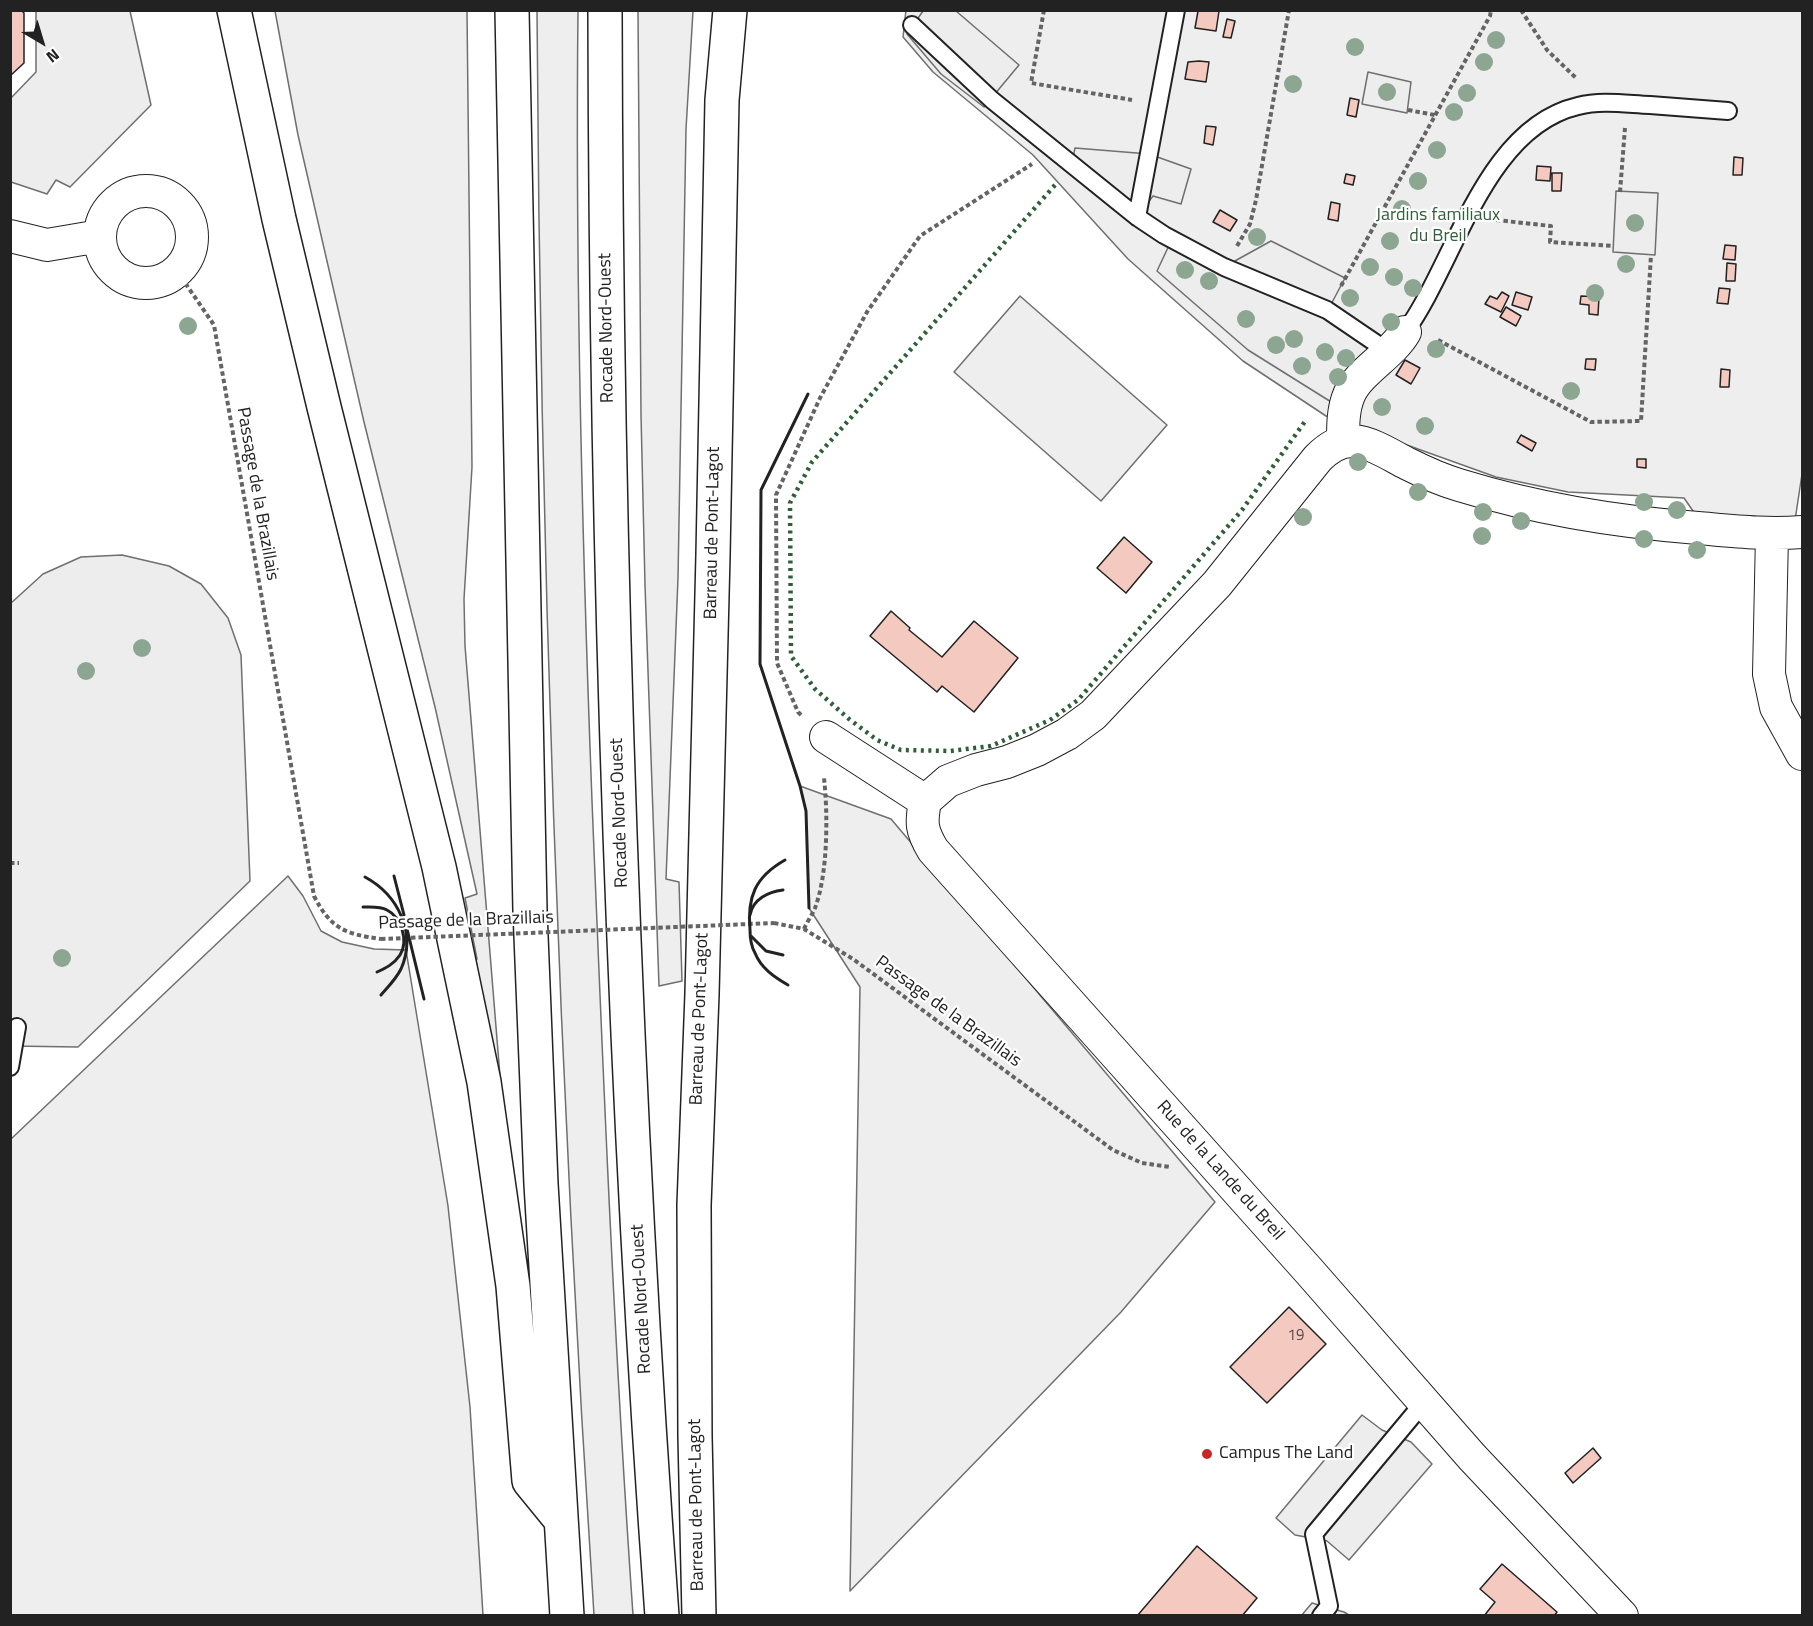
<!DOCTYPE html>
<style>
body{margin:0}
#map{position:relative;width:1813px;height:1626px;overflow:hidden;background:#fff;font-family:"Titillium Web",sans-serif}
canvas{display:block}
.frame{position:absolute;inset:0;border:12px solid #222;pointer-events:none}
.north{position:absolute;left:12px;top:12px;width:60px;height:60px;-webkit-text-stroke:4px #fff;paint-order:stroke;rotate:142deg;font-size:16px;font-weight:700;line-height:24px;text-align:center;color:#222}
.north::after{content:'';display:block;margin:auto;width:21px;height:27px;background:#222;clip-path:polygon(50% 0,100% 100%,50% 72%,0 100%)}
</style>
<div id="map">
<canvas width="1813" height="1626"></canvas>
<div class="frame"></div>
<div class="north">N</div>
</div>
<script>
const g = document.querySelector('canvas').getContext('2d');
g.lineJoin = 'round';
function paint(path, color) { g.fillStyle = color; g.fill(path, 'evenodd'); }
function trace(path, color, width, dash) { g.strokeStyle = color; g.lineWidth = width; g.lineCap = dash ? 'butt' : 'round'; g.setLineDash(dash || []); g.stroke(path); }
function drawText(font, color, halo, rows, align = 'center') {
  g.font = font + ' "Titillium Web",sans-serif'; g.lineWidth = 4.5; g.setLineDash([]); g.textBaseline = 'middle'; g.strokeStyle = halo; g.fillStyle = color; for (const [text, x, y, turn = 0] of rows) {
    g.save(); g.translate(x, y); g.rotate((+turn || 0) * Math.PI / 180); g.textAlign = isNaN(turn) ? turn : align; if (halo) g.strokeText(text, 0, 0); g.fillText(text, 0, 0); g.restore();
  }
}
const green = new Path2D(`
 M906 10 1802 11V474L1794 527 1700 521 1684 498 1568 492 1496 477 1326 416 1243 361 1128 259 1033 155 933 72 903 37Z
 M275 11H467L472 467 464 599 465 646 500 1076H497L476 961 477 959 465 898 477 894 435 707 364 422 298 135Z
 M537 11H578C575 274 582 538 592 801 603 1073 614 1344 633 1615H594C559 1081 540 546 537 11Z
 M638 11H693L686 129 678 578 666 879 679 882 682 981 659 986 645 585 641 415Z
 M1020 296 1167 425 1101 501 954 372Z
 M800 786 891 819 1215 1202 1121 1312 850 1591 860 987 809 908 806 811Z
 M288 876 303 896 321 931 342 942 374 949 406 950 448 1206 470 1407 483 1615H11V1139Z`);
paint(green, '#eee');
trace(green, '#6f6f6f', 1.5);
const parking = new Path2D(`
 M36 11H130L151 105 70 187 56 180 47 194 11 182V98L36 72Z
 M923 11H956L1019 65 984 107 941 74 907 34Z
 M1368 72 1411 82 1407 113 1362 104Z
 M1075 148 1149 154 1191 169 1181 204 1153 196 1137 217 1072 163Z
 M1616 191 1658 193 1655 255 1613 252Z
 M1172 239 1224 267 1271 241 1345 278 1328 310 1377 344 1336 405 1248 350 1157 271Z
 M122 555 169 566 201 584 228 618 241 655 250 881 78 1047 11 1046 10 604 43 574 81 557Z
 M1362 1415 1382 1430 1411 1442 1432 1464 1349 1560 1327 1541 1295 1535 1276 1518Z
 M1312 1603 1344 1612 1349 1615 1301 1616Z`);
paint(parking, '#ededed');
trace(parking, '#6f6f6f', 1.5);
const building = new Path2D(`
 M10 10H21L24 13V63L10 76Z
 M1198 11H1219L1216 31 1195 28Z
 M1227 19 1235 21 1231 38 1223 37Z
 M1199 61 1209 62 1206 82 1185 79 1188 62Z
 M1350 98 1359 100 1356 117 1347 115Z
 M1206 126 1216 127 1213 145 1204 143Z
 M1734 157 1743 158 1742 175H1733Z
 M1537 166 1551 167 1550 181 1536 180Z
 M1552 173H1562L1561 191H1552Z
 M1346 174 1355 176 1353 185 1344 183Z
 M1331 202 1340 204 1338 221 1328 219Z
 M1220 210 1237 220 1230 231 1213 222Z
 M1725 245 1736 246 1735 260 1723 259Z
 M1727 263 1736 264 1735 281H1726Z
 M1719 288 1730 289 1728 304 1717 303Z
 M1502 292 1509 296 1501 312 1485 304 1490 296 1497 299Z
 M1516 292 1532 297 1528 310 1512 305Z
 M1581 296 1599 297 1598 315 1589 314V305L1580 304Z
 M1506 307 1521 316 1516 326 1500 317Z
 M1586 359H1596L1595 370 1585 369Z
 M1405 360 1420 368 1411 384 1396 375Z
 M1721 369 1730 370 1729 387H1720Z
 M1521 435 1536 443 1532 451 1517 442Z
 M1637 459H1646V468L1637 467Z
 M1124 537 1152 562 1126 593 1097 568Z
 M891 611 910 628 909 630 942 657 974 621 1018 658 974 712 942 686 937 692 870 636Z
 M1289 1307 1326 1344 1267 1403 1230 1367Z
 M1593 1448 1601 1458 1573 1483 1565 1473Z
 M1197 1546 1257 1598 1242 1616H1137Z
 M1502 1564 1557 1612 1554 1616H1484L1495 1602 1480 1589Z`);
paint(building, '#f3c9c0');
trace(building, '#222', 1.5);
const lane = new Path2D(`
 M912 25 992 100 1137 217 1164 235 1224 267 1327 310 1377 344 1388 354
 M1137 217 1176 10
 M1405 332C1455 264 1484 128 1578 106 1601 100 1626 104 1650 105 1676 107 1702 109 1728 111
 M10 1067 17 1027
 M1321 1616 1329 1606 1314 1534 1424 1402`);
const street = new Path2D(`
 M100 237a46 46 0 1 1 92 0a46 46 0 1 1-92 0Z
 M10 236 47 245 100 236
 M1343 441C1343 426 1343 409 1349 395 1358 372 1392 355 1405 332
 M1772 535 1769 674 1776 707 1802 754
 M826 737 925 801C921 823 921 830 933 850L1309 1271 1472 1457 1622 1616
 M925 801 948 781 976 770 1007 762 1037 750 1067 734 1093 715 1217 584 1318 458C1328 448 1339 440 1354 441 1373 443 1392 456 1408 464 1424 472 1442 480 1459 485 1537 509 1617 522 1698 528 1733 531 1767 535 1802 532`);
const highway = new Path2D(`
 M234 10 279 219 324 407 439 867 484 1082 513 1286 529 1481 560 1519
 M512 10 530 911 541 1184 567 1616
 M605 10C606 546 623 1081 662 1616
 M699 1616 695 1436 694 1205 702 994 713 555 722 100 730 10`);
trace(lane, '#222', 20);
trace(street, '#222', 34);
trace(highway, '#222', 36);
trace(new Path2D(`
 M1044 10 1031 83 1132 100
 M1521 10 1547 50 1577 79
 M1408 110 1435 115
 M1620 192 1625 128
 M1496 220 1551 226 1550 242 1614 246
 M1237 246 1250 224 1256 200 1289 10
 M177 271 214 325 314 896C331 929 345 934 381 939
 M1341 286 1490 16 1491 10
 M1438 340 1591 422 1641 421 1651 255
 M801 715 798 712 777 663 776 495 820 398 867 312 920 236 1032 164
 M10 863H19
 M774 923 804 929 853 959 1113 1150 1142 1163 1170 1167
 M804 929C807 922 812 915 815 908 828 874 828 814 824 778`), '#646464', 4, [4.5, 3]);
trace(lane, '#fff', 16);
trace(street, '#fff', 32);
trace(highway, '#fff', 33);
trace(new Path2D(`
 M381 939 774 923`), '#646464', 4, [4.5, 3]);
trace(new Path2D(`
 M1055 185 812 462 790 503 791 656 815 689 849 719 877 740 901 750 950 751 991 746 1050 720 1078 700 1242 510 1306 420`), '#2f5e38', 4.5, [3, 4.5]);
trace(new Path2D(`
 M808 394 761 490 760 664 800 786 806 811 809 908
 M785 860C755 877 747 897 750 930 750 938 751 946 755 953 761 968 774 977 788 985
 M394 876 404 915
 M365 877C398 895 417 933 401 969 396 979 388 987 381 995
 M363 907C371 907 380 906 387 910 401 917 409 941 400 955 394 964 386 968 377 972
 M750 915C753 899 768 892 783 890
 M407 929 424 999
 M751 936 766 951 783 955`), '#222', 3);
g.fillStyle = '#8da692';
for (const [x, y] of [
 [1496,40],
 [1355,47],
 [1484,62],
 [1293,84],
 [1387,92],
 [1467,93],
 [1454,112],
 [1437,150],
 [1418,181],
 [1402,209],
 [1635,223],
 [1257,237],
 [1390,241],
 [1626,264],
 [1370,267],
 [1185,270],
 [1394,277],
 [1209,281],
 [1413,288],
 [1595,293],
 [1350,298],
 [1246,319],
 [1391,322],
 [188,326],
 [1294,339],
 [1276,345],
 [1436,349],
 [1325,352],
 [1346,358],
 [1302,366],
 [1338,377],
 [1571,391],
 [1382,407],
 [1425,426],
 [1358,462],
 [1418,492],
 [1644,502],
 [1677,510],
 [1483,512],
 [1303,517],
 [1521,521],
 [1482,536],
 [1644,539],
 [1697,550],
 [142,648],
 [86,671],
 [62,958]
]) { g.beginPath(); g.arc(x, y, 9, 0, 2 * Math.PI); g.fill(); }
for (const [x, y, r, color] of [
 [1207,1454,6,"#c62828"]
]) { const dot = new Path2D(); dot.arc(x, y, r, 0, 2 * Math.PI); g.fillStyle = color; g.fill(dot); trace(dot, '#fff', 2); }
drawText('15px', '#564c4a', null, [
 ["19",1296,1336]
]);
drawText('18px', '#2f5e38', '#fff', [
 ["Jardins familiaux",1438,216],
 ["du Breil",1438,237]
]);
drawText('18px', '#222', '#fff', [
 ["Rocade Nord-Ouest",607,328,-91],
 ["Passage de la Brazillais",257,494,80],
 ["Barreau de Pont-Lagot",713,533,-89],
 ["Rocade Nord-Ouest",620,813,-92],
 ["Passage de la Brazillais",466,921,-2],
 ["Passage de la Brazillais",948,1012,36],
 ["Barreau de Pont-Lagot",700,1019,-88],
 ["Rue de la Lande du Breil",1220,1171,48],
 ["Rocade Nord-Ouest",642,1299,-93],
 ["Barreau de Pont-Lagot",697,1505,-91]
]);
drawText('18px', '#222', '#fff', [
 ["Campus The Land",1219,1454]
], 'left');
</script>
